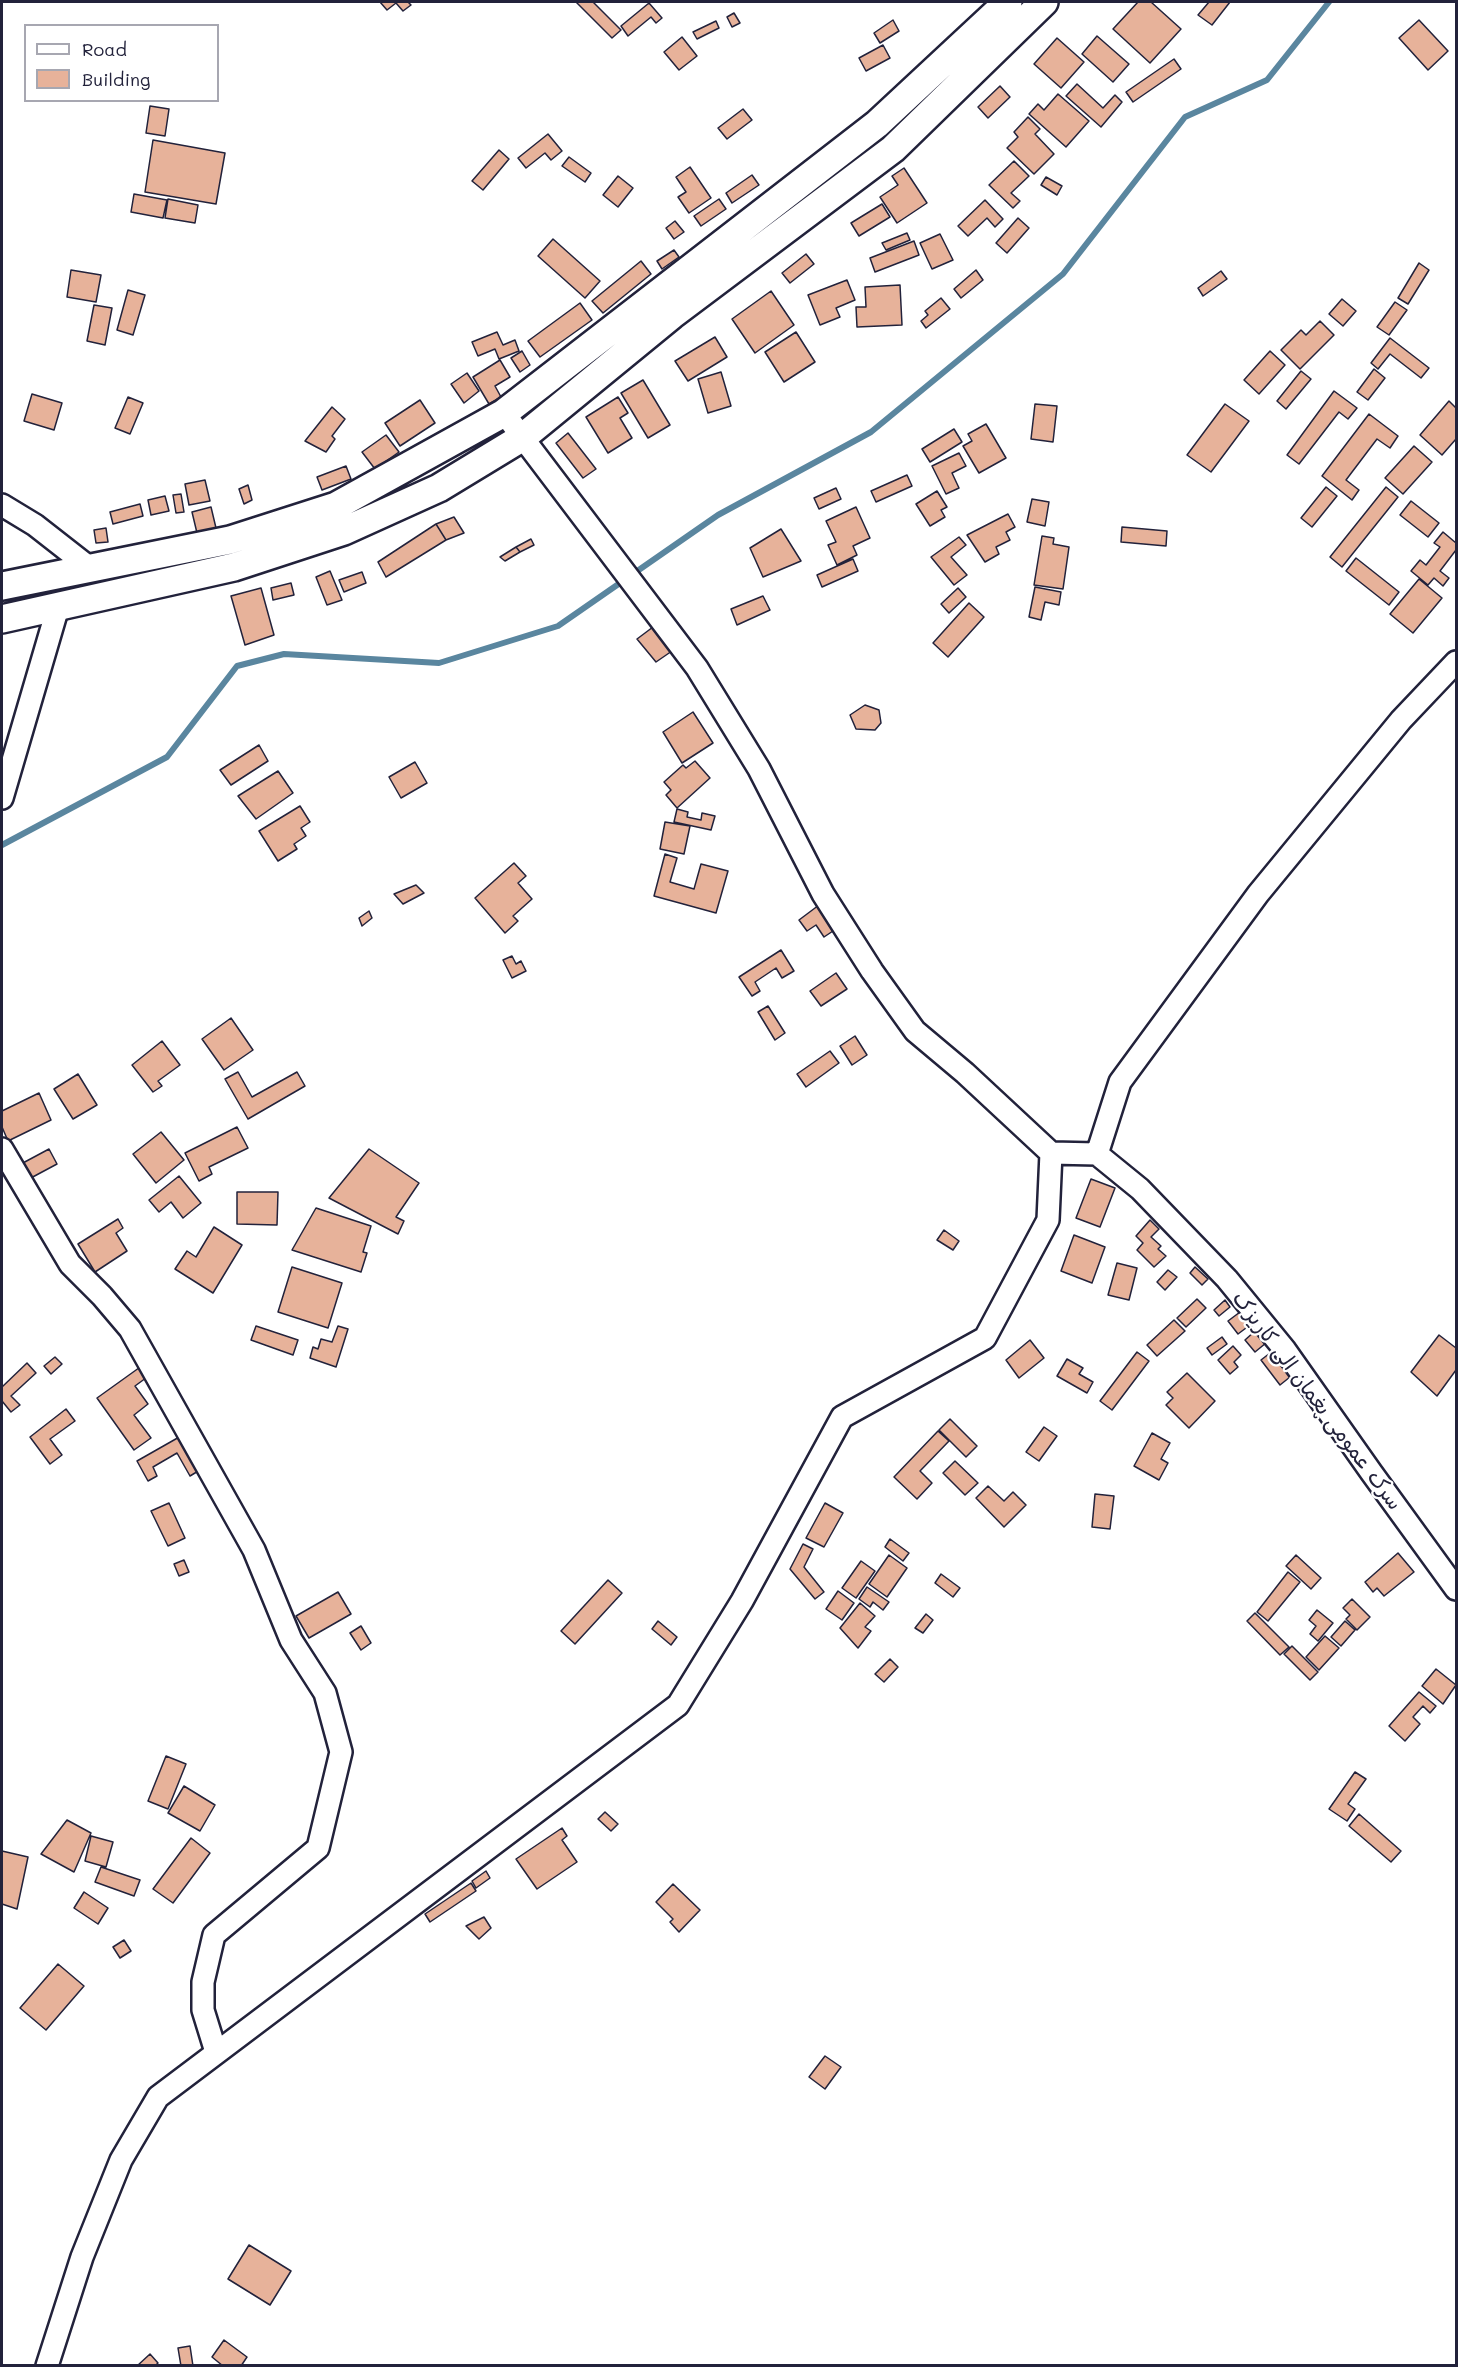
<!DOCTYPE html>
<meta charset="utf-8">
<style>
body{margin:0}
#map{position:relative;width:1458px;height:2367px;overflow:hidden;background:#fff;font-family:Mali,sans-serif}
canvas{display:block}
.frame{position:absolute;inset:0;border:3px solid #22223b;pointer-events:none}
.legend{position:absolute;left:24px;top:24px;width:195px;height:78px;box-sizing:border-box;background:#fff;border:2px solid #a7a7b1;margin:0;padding:8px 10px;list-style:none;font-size:18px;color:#22223b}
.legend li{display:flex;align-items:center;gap:12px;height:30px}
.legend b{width:30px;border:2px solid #a7a7b1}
</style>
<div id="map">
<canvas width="1458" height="2367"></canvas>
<div class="frame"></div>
<ul class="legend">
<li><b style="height:8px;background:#fff"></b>Road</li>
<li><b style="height:16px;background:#e7b29a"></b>Building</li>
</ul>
</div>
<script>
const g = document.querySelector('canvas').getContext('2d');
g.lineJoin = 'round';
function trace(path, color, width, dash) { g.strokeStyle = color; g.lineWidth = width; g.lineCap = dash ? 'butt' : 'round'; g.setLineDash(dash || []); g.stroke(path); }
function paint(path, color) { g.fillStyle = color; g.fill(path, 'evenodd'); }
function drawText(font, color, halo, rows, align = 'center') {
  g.font = font + ' Mali,"Playpen Sans Arabic",sans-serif'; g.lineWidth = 4.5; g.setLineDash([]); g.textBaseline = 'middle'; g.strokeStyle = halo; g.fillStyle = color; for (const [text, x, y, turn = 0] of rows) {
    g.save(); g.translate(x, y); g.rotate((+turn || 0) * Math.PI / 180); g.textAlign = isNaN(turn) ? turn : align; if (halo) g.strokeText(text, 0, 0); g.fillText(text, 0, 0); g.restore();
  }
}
trace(new Path2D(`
 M2 845 167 757 237 666 284 654 439 663 558 626 718 515 871 432 1063 274 1185 117 1267 80 1329 2`), '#5a869f', 6);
const building = new Path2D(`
 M380 2H408L411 5 403 11 396 3 387 10Z
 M576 2H593L621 30 612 38Z
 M1138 2H1151L1181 29 1150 63 1113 29Z
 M1209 2H1230L1212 25 1198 15Z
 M649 3 662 18 656 23 651 17 628 36 621 26Z
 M734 13 740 23 732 27 727 17Z
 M893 20 899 31 880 43 874 33Z
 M1419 20 1448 51 1428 70 1399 38Z
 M716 21 719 28 697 39 693 32Z
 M1097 36 1129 64 1113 82 1082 54Z
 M682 37 697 56 679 70 664 52Z
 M1057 38 1084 62 1061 88 1034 64Z
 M883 45 890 58 866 71 859 58Z
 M1174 59 1181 69 1133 102 1126 92Z
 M1077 84 1103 108 1115 95 1122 102 1101 127 1066 96Z
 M1000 86 1010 97 988 118 978 107Z
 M1058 94 1089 121 1066 147 1029 114 1038 104 1044 110Z
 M150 106 169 109 165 136 146 133Z
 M743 109 752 120 727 139 718 128Z
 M1028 117 1040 129 1035 134 1054 154 1034 174 1007 148 1018 137 1014 132Z
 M548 134 562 151 551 160 545 153 526 168 518 158Z
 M153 140 225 153 216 204 145 192Z
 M499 150 509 159 483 190 472 181Z
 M569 157 591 173 585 182 562 166Z
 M1014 161 1029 176 1011 193 1020 201 1013 208 989 185Z
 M690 167 711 198 689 213 678 197 686 192 676 177Z
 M904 168 927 203 897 223 880 197 898 185 892 176Z
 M752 175 759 185 732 203 726 193Z
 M618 176 633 188 618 207 603 195Z
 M1046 177 1062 186 1057 195 1041 185Z
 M134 194 167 200 163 218 131 212Z
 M168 199 198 205 195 223 165 218Z
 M719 199 726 209 701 226 694 216Z
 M985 200 1003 219 995 227 987 218 968 236 958 226Z
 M882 204 890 217 859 236 851 223Z
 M1018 218 1029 228 1007 253 996 243Z
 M675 221 684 232 674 239 666 228Z
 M907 233 910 240 886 250 882 243Z
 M940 234 953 260 932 269 920 243Z
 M553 239 600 281 585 298 538 256Z
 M914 241 919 255 875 272 870 258Z
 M674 250 679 257 662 269 657 261Z
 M806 254 814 264 790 283 782 273Z
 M641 261 651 274 603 313 592 301Z
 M1419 263 1429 270 1408 304 1398 298Z
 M71 270 101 275 96 302 67 297Z
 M976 270 983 280 961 298 954 289Z
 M1221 271 1227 279 1203 296 1198 288Z
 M847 280 855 300 836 308 840 317 820 325 808 295Z
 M900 285 902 325 857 327 856 307H866L865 287Z
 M128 290 145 295 133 335 117 330Z
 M771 291 794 325 755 353 732 319Z
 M941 298 950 309 926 328 921 321 928 315 925 311Z
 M1342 299 1356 311 1343 326 1329 314Z
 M1395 302 1407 310 1389 335 1377 327Z
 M580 303 592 320 540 357 528 341Z
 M94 305 112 308 105 345 87 341Z
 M1320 321 1334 335 1300 369 1281 350 1301 330 1306 335Z
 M497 332 503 345 515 340 519 351 499 359 495 349 478 356 472 342Z
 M796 332 815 362 784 382 765 352Z
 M715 337 727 357 688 381 675 361Z
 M1390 338 1429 368 1421 378 1390 354 1378 369 1371 363Z
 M522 351 530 365 520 372 511 358Z
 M1270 351 1285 365 1259 394 1244 380Z
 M500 360 510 377 495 386 501 397 489 404 473 377Z
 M1374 369 1385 378 1368 400 1357 392Z
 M1301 371 1311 379 1286 409 1277 401Z
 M721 372 731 406 708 413 698 379Z
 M467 373 479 391 464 403 451 384Z
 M643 380 670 425 648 438 621 393Z
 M1334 391 1357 408 1348 419 1339 412 1299 464 1287 455Z
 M32 394 62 403 54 430 24 421Z
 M128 397 143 403 130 434 115 428Z
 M618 397 628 413 620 418 632 438 608 453 586 417Z
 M420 400 435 423 400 446 385 423Z
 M1449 401 1456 408V439L1442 455 1420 435Z
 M1035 404 1057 406 1053 442 1031 439Z
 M1225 404 1249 421 1211 472 1187 455Z
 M332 407 345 419 332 436 335 439 326 452 305 441Z
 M1369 414 1398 436 1390 448 1377 439 1346 480 1359 490 1352 500 1322 476Z
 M986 424 1006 458 979 473 963 446 972 441 968 434Z
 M954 429 962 442 930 462 922 449Z
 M568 433 596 469 583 478 556 443Z
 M386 435 399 452 375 469 362 452Z
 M1414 446 1432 462 1403 494 1385 478Z
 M959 453 966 466 952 473 959 488 946 494 932 466Z
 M346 466 351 479 322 490 317 477Z
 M907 475 912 486 876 502 871 491Z
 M205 480 210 501 189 505 185 484Z
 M248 485 252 500 244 504 239 489Z
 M1326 487 1337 496 1312 527 1301 518Z
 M1386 487 1398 497 1342 567 1330 557Z
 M836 488 841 499 819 509 814 498Z
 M937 491 947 507 941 510 945 517 930 526 916 504Z
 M181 494 184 512 176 513 173 495Z
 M165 496 169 511 151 515 148 500Z
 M1032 499 1049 502 1045 526 1027 522Z
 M1411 501 1439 523 1428 537 1400 515Z
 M140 504 143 516 113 524 110 512Z
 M211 507 216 528 197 533 192 512Z
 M856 507 870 538 853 546 857 555 837 565 828 545 836 542 826 521Z
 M1008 514 1015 527 1006 532 1010 540 996 547 999 554 985 562 967 535Z
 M454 517 464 533 446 540 436 524Z
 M436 524 446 540 386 577 378 562Z
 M1122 527 1167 531 1166 546 1121 542Z
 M106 528 108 542 96 543 94 530Z
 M781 529 801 561 763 577 750 548Z
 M1443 532 1456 543V550L1440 571 1449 578 1443 586 1434 578 1428 585 1411 571 1420 560 1426 565 1440 547 1434 543Z
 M1042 536 1054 538 1053 544 1069 547 1063 589 1034 585Z
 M959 537 966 545 951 557 967 575 954 585 931 557Z
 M531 539 534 545 520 552 516 547Z
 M516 547 520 552 505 561 500 557Z
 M1356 558 1399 592 1389 605 1346 571Z
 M853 559 858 571 822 587 817 575Z
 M330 571 342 600 327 605 316 577Z
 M362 572 366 583 344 592 339 580Z
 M1419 579 1442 598 1413 633 1390 614Z
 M291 583 294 595 273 600 271 588Z
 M1035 587 1061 592 1059 605 1045 602 1041 620 1029 617Z
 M261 588 274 635 245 645 231 596Z
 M958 588 966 597 949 613 941 604Z
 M763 596 770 610 737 625 731 609Z
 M969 603 984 617 948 657 933 643Z
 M653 627 672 651 656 662 637 639Z
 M865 705 879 710 881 723 875 730 856 729 850 715Z
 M693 712 713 743 682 763 663 732Z
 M259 745 268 761 231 785 220 770Z
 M695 761 710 778 677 808 666 795 671 790 664 782 683 765 686 768Z
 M415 762 427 783 401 798 389 777Z
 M278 771 293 793 256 819 238 796Z
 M300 806 310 822 301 828 306 836 294 844 297 849 278 861 259 831Z
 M677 809 688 812 687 817 701 820 702 813 715 816 711 830 674 822Z
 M665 822 690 826 684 854 660 849Z
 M665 854 677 858 670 882 694 889 701 864 728 871 716 913 654 896Z
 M514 863 526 876 518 883 532 899 513 916 518 921 505 933 475 898Z
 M416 885 424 893 403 904 394 894Z
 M819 905 836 929 824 937 816 925 807 931 799 920Z
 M369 911 372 918 362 926 359 918Z
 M781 950 794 971 782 978 776 968 755 982 760 991 752 996 739 977Z
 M512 956 516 964 521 961 526 971 512 978 503 960Z
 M836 973 847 989 821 1006 810 991Z
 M768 1006 785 1033 775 1040 758 1012Z
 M231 1018 253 1050 224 1070 202 1039Z
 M855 1036 867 1055 852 1065 840 1046Z
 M162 1041 180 1065 158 1081 162 1086 153 1092 132 1065Z
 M830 1051 839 1063 806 1087 797 1074Z
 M238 1072 252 1097 297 1072 305 1086 248 1119 225 1079Z
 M78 1074 97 1105 73 1119 54 1089Z
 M39 1093 51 1120 8 1141 2 1127V1111Z
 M237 1127 248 1148 209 1167 212 1174 199 1181 185 1153Z
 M161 1132 184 1160 156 1183 133 1154Z
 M49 1149 57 1164 29 1179 21 1164Z
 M369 1149 419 1183 396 1217 404 1221 398 1234 329 1198Z
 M179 1176 201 1203 183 1218 171 1202 159 1212 149 1200Z
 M1091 1179 1115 1188 1100 1227 1076 1218Z
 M237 1192H278L277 1225 237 1224Z
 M316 1208 371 1226 363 1252 367 1253 361 1272 292 1250Z
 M118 1219 123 1228 116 1233 127 1251 95 1272 78 1244Z
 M1150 1220 1159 1229 1151 1237 1161 1246 1158 1249 1166 1256 1154 1267 1137 1250 1143 1243 1136 1236Z
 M214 1227 242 1245 213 1293 175 1269 187 1251 196 1257Z
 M944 1230 959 1241 953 1250 937 1240Z
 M1074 1235 1105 1247 1092 1283 1061 1271Z
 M1117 1263 1137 1268 1129 1300 1108 1295Z
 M292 1267 342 1283 328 1328 278 1312Z
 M1195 1267 1208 1279 1202 1285 1190 1273Z
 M1168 1270 1177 1277 1165 1290 1157 1282Z
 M1197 1299 1206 1308 1186 1327 1177 1318Z
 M1225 1300 1230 1307 1219 1316 1214 1310Z
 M1240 1312 1250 1325 1238 1334 1228 1321Z
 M1174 1320 1185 1331 1157 1356 1147 1345Z
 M256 1326 298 1340 293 1355 251 1340Z
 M338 1326 348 1329 336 1367 310 1358 313 1347 318 1349 321 1339 332 1342Z
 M1255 1331 1266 1343 1255 1352 1245 1340Z
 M1439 1335 1456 1348V1370L1437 1396 1411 1372Z
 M1222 1337 1227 1344 1212 1355 1207 1348Z
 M1030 1340 1044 1358 1019 1378 1006 1360Z
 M1233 1346 1241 1355 1234 1362 1238 1367 1230 1374 1218 1360Z
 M1137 1352 1149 1361 1112 1410 1100 1401Z
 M1270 1353 1290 1377 1280 1385 1261 1360Z
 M55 1357 62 1364 51 1374 44 1366Z
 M1067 1359 1083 1368 1079 1374 1093 1382 1087 1393 1057 1376Z
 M27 1363 36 1373 11 1396 20 1405 11 1412 2 1401V1387Z
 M143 1365 150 1375 135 1386 148 1404 134 1415 151 1438 134 1450 97 1398Z
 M1187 1373 1215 1401 1189 1428 1166 1405 1173 1398 1167 1392Z
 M66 1409 75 1421 50 1439 62 1455 50 1464 30 1437Z
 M950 1419 977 1446 966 1457 939 1430Z
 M1044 1427 1057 1436 1039 1461 1026 1452Z
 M938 1431 949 1441 920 1471 932 1483 917 1499 894 1477Z
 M1152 1433 1170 1443 1161 1459 1168 1463 1159 1480 1134 1466Z
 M181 1436 200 1470 190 1476 177 1453 153 1467 157 1476 148 1481 137 1461Z
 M955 1461 978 1483 965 1495 943 1473Z
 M988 1486 1004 1501 1013 1492 1026 1505 1004 1527 976 1498Z
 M1095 1494 1114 1496 1110 1529 1092 1527Z
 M169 1503 185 1538 168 1546 151 1511Z
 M825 1503 843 1513 824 1547 806 1538Z
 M890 1539 909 1553 903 1561 885 1547Z
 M803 1544 813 1549 804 1567 824 1592 815 1599 790 1569Z
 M1398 1553 1414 1572 1384 1596 1377 1588 1373 1592 1365 1582Z
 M889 1555 907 1568 887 1597 869 1584Z
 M1296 1555 1321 1578 1311 1589 1286 1566Z
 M184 1560 189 1572 179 1576 174 1564Z
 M861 1561 875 1571 856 1598 842 1588Z
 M1288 1572 1300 1582 1268 1621 1257 1612Z
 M941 1574 960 1588 953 1597 935 1583Z
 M608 1580 622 1593 575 1644 561 1631Z
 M867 1587 889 1602 883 1610 873 1602 870 1607 859 1599Z
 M838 1591 854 1603 842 1620 826 1609Z
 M338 1592 351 1614 309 1638 296 1616Z
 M1352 1599 1370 1617 1357 1630 1346 1619 1350 1615 1343 1608Z
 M860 1603 875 1616 865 1627 871 1631 858 1648 840 1628Z
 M1317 1610 1333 1623 1318 1641 1310 1634 1316 1626 1309 1620Z
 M1255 1613 1289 1647 1280 1655 1247 1621Z
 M926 1614 933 1620 923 1633 915 1628Z
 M658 1621 677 1637 671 1645 652 1629Z
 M1345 1621 1355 1630 1341 1646 1331 1637Z
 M361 1626 371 1643 361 1650 350 1633Z
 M1325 1636 1339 1648 1319 1670 1306 1657Z
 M1292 1646 1318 1672 1310 1680 1284 1654Z
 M890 1659 898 1667 884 1682 875 1674Z
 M1436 1669 1456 1685 1443 1704 1422 1686Z
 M1419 1692 1436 1706 1430 1713 1423 1706 1413 1717 1420 1724 1405 1741 1389 1726Z
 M166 1756 186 1764 168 1809 148 1801Z
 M1355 1772 1366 1779 1348 1804 1355 1809 1347 1821 1329 1809Z
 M184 1786 215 1805 200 1831 168 1813Z
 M605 1812 618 1824 611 1831 598 1819Z
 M1359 1814 1401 1851 1391 1862 1349 1826Z
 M67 1820 91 1833 74 1872 41 1854Z
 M562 1828 567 1836 562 1840 577 1862 537 1889 516 1859Z
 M91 1836 113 1842 106 1867 85 1861Z
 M191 1838 210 1853 173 1903 153 1889Z
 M2 1851 28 1857 17 1909 2 1904Z
 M101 1867 140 1880 134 1896 95 1882Z
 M486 1871 490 1878 476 1888 472 1881Z
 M471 1883 476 1891 430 1922 425 1914Z
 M673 1884 700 1910 679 1932 670 1922 673 1919 656 1902Z
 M84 1892 108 1908 98 1924 74 1908Z
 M484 1917 491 1928 479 1939 466 1926Z
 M124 1940 131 1951 120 1958 113 1947Z
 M58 1964 84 1986 46 2030 20 2008Z
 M825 2056 841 2067 825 2089 809 2077Z
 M249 2245 291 2271 270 2305 228 2279Z
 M224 2340 247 2357 241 2366H223L212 2357Z
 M190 2346 193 2366H181L178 2348Z
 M150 2354 158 2363 155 2366H137Z`);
paint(building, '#e7b29a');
trace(building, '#22223b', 1.5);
const minor = new Path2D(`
 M2 505 35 525 90 568
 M2 798 58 607
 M2 1149 70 1264 102 1296 130 1329 254 1550 291 1640 325 1693 341 1752 318 1848 214 1935 203 1982V2010L216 2052
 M1051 1153 1097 1154 1140 1189 1227 1279 1285 1350 1371 1472 1456 1589
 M1097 1154 1120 1082 1258 894 1401 720 1456 662
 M47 2366 82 2257 121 2160 158 2097 678 1705 742 1601 842 1417 985 1338 1048 1220 1051 1153 965 1073 915 1031 872 971 823 894 759 769 697 668 504 413`);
const major = new Path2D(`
 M2 586 230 540 336 506 504 413 877 124 1008 2
 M2 619 234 567 344 531 439 488 523 437 672 315 893 149 1044 2`);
trace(minor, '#22223b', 26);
trace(major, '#22223b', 32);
trace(minor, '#fff', 21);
trace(major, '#fff', 27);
drawText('21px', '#22223b', '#fff', [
 ["سرک عمومی پغمان الی کاریزک",1317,1401,53]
]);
</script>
